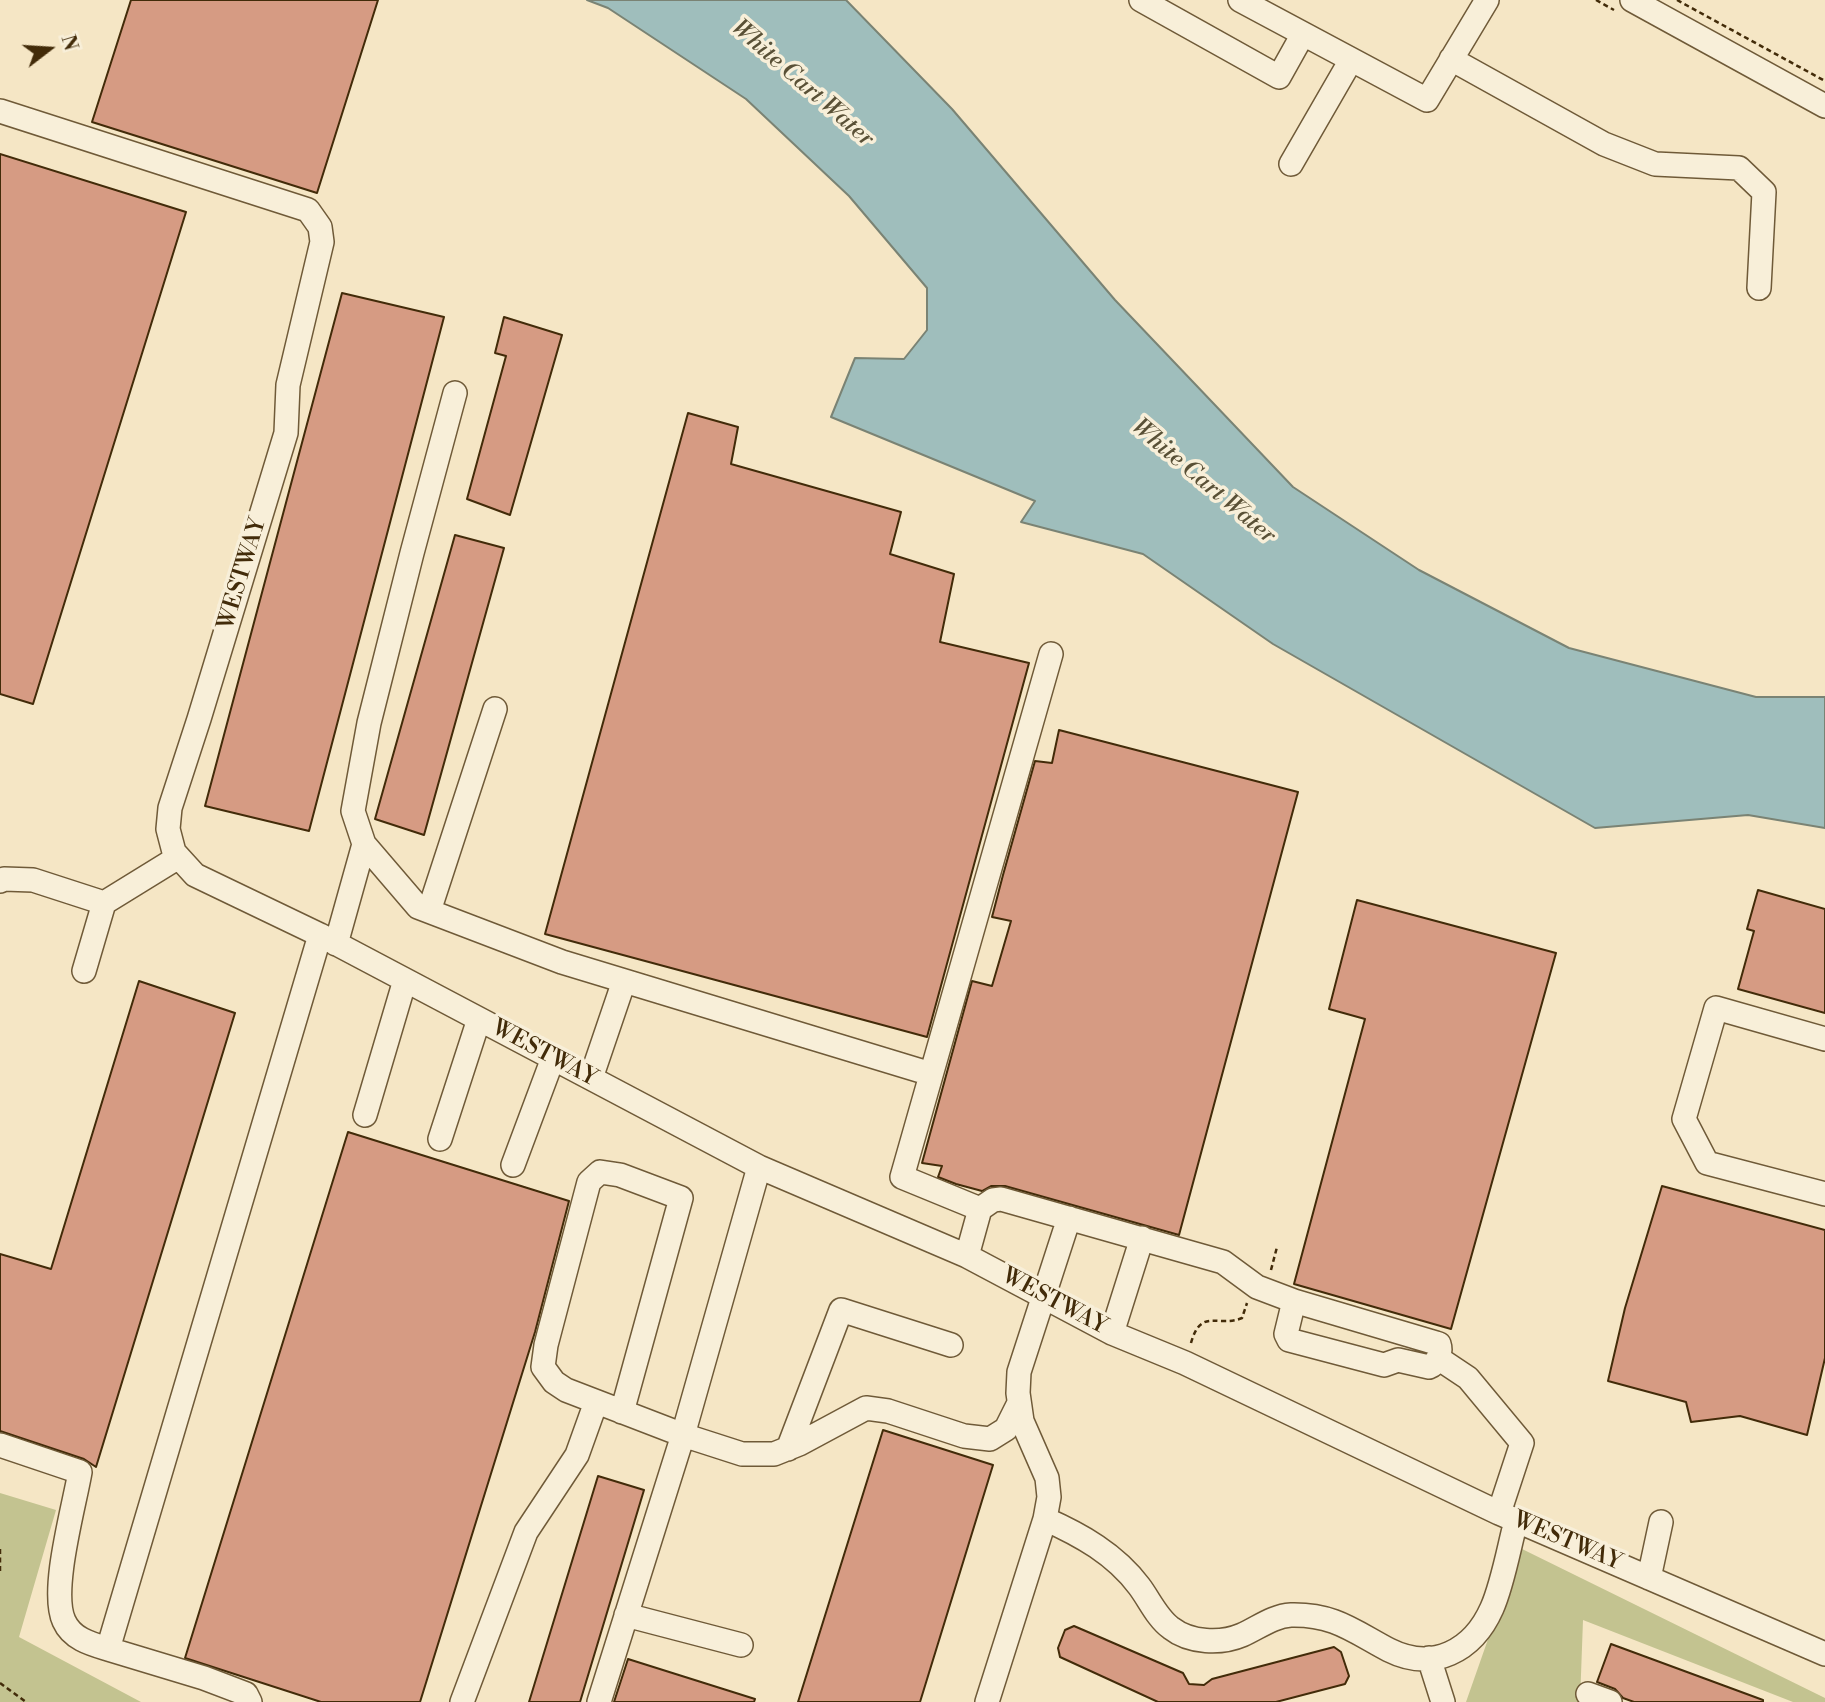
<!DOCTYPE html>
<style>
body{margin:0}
#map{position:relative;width:1825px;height:1702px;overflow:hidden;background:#f5e6c5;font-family:"Libre Bodoni",serif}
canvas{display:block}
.north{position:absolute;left:14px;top:14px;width:70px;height:70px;-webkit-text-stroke:5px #f8efd9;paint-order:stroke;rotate:73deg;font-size:19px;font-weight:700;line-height:28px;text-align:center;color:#422b09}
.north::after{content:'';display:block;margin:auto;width:24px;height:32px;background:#422b09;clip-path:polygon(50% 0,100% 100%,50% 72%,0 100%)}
</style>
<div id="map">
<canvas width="1825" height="1702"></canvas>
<div class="north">N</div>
</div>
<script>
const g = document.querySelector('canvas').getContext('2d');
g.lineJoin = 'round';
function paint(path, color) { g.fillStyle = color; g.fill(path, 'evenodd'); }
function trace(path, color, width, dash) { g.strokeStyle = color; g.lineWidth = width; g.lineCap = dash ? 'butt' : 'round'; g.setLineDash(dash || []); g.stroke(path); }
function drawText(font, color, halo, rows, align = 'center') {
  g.font = font + ' "Libre Bodoni",serif'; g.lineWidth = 7; g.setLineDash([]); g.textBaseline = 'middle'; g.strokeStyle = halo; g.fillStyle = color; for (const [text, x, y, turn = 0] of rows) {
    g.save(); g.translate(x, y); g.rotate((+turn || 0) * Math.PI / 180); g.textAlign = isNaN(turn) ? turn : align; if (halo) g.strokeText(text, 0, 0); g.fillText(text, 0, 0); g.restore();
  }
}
paint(new Path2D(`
 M0 1493 56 1510 19 1637 141 1702H0Z
 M1520 1548 1825 1698V1702H1793L1583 1620 1580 1702H1466Z`), '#c3c390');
const water = new Path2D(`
 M587 0H846L952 109 1115 300 1293 487 1419 570 1569 648 1756 697H1825V828L1748 815 1595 828 1273 644 1143 554 1021 522 1035 501 831 417 855 358 904 359 927 330V288L849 196 746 99 608 8Z`);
paint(water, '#9fbebc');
trace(water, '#7a8374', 2);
const building = new Path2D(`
 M131 0H378L317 193 92 122Z
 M0 154 186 212 33 704 0 694Z
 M342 293 444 317 309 831 205 806Z
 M504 317 562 335 510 515 467 499 506 356 495 353Z
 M688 413 738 427 731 464 901 512 890 554 954 574 940 642 1029 663 927 1037 545 934Z
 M455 535 504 548 424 835 375 819Z
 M1059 730 1298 792 1179 1235 1005 1186H991L982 1191 956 1184 938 1177 942 1166 922 1163 972 981 992 986 1011 921 992 917 1003 875 1035 761 1052 763Z
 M1758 890 1825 909V1013L1738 989 1754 931 1747 929Z
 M1357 900 1556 953 1451 1329 1294 1284 1365 1019 1329 1009Z
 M139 981 235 1013 96 1467 84 1459 0 1431V1254L51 1269Z
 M348 1132 569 1201 535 1332 420 1702H321L185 1658Z
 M1662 1186 1825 1230V1358L1807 1435 1740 1416 1691 1422 1686 1402 1608 1381 1625 1308Z
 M883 1430 993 1465 920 1702H798Z
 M598 1476 644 1490 580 1702H529Z
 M1074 1626 1183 1673 1189 1684 1204 1685 1212 1679 1334 1647 1341 1652 1349 1676 1345 1684 1276 1702H1158L1060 1657 1058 1648 1065 1630Z
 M1611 1644 1763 1700V1702H1634L1623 1698 1615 1689 1597 1682Z
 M628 1659 755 1699 754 1702H614Z`);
paint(building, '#d69b83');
trace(building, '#422b09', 2);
const minor = new Path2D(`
 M1141 0 1279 77 1303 34
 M1240 0 1427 100 1487 0
 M1632 0 1825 106
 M1451 59 1604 144 1655 164 1739 168 1764 192 1759 288
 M0 111 308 210 320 227 322 242 288 385 286 433 199 719 170 808 168 829 174 852 195 875 320 935 759 1167 967 1256 1112 1333 1185 1363 1499 1513 1825 1654
 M1291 164 1351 60
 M455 393 412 553 369 723 353 811 364 844 418 907 562 962 931 1074
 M0 881 4 879 33 880 104 903 177 858
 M429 911 495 709
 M336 944 364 844
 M84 971 104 903
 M1825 1039 1716 1008 1684 1119 1707 1163 1825 1194
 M591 1078 624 981
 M365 1115 405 980
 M440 1139 479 1019
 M513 1165 553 1058
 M980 1209 993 1200 1001 1199 1223 1262 1257 1287 1294 1301 1436 1343 1439 1344C1442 1353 1437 1364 1429 1367L1398 1360 1384 1365 1289 1340 1286 1334 1294 1301
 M967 1256 980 1209 902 1177 1051 654
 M1112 1333 1142 1238
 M1438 1358 1468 1378 1522 1443 1499 1513
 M622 1412 681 1198 620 1175 600 1172 589 1182 546 1345 543 1367 554 1382 566 1390 683 1435 742 1454H774L799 1444 866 1408 888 1411 964 1436 990 1439 1006 1429 1019 1403
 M0 1445 80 1472C74 1507 50 1591 64 1621 72 1639 91 1644 108 1649L320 935
 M788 1449 841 1310 951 1345
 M1045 1519C1081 1535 1115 1554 1139 1586 1149 1599 1157 1618 1171 1628 1190 1643 1221 1644 1242 1635 1258 1628 1273 1616 1291 1615 1334 1614 1353 1631 1389 1650 1433 1672 1473 1651 1492 1608 1503 1583 1509 1547 1516 1521
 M1649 1578 1661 1522
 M626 1615 741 1645
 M108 1649 204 1678 246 1694 250 1702
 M1429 1658 1443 1702
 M1588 1694 1610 1702
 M462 1702 526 1532 577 1455 596 1402
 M599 1702 683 1435 759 1167
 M987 1702 1045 1519 1049 1497 1047 1478 1022 1421 1018 1393 1019 1372 1069 1218`);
trace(minor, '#6f5a38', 26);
trace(new Path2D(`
 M1596 0 1614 10
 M1677 0 1825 81
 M1271 1270 1277 1247
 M1191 1343C1201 1307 1218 1328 1242 1318L1247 1303
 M0 1549V1572
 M0 1683 26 1702`), '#422b09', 2.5, [5, 3.5]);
trace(minor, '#f8efd9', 23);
drawText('23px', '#422b09', '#f8efd9', [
 ["WESTWAY",243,574,-73],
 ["WESTWAY",544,1054,28],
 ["WESTWAY",1054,1302,28],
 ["WESTWAY",1567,1542,23]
]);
drawText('italic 24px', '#595036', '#f8efd9', [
 ["White Cart Water",802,84,41],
 ["White Cart Water",1203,482,40]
]);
</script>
